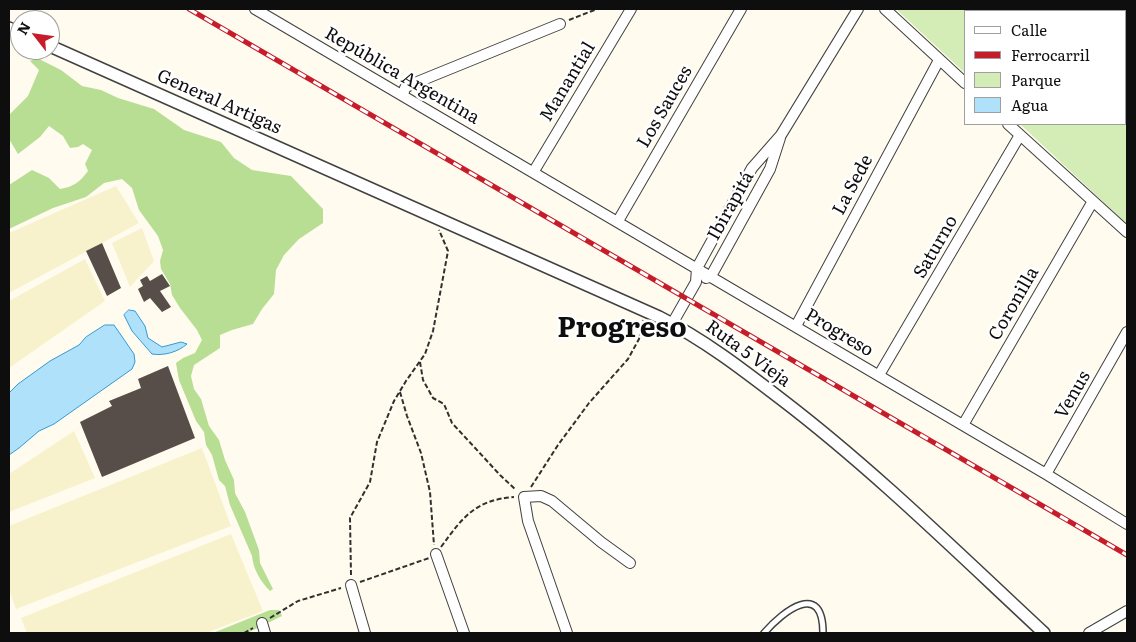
<!DOCTYPE html>
<meta charset="utf-8">
<style>
body{margin:0}
#map{position:relative;width:1136px;height:642px;overflow:hidden;background:#fffbee;font-family:Literata,serif}
canvas{display:block}
.frame{position:absolute;inset:0;border:10px solid #0e0e0e;pointer-events:none}
.legend{position:absolute;left:964px;top:10px;width:162px;height:115px;box-sizing:border-box;background:#fff;border:1px solid #9f9f9f;margin:0;padding:6px 9px;list-style:none;font-size:15px;color:#0e0e0e}
.legend li{display:flex;align-items:center;gap:10px;height:25px}
.legend b{width:25px;border:1px solid #9f9f9f}
.north{position:absolute;left:10px;top:10px;width:50px;height:50px;box-sizing:border-box;background:#fff;border:1px solid #9f9f9f;border-radius:50%;rotate:300deg;font-size:14px;font-weight:700;line-height:20px;text-align:center;color:#0e0e0e}
.north::after{content:'';display:block;margin:auto;width:18px;height:22px;background:#c61d2b;clip-path:polygon(50% 0,100% 100%,50% 72%,0 100%)}
</style>
<div id="map">
<canvas width="1136" height="642"></canvas>
<div class="frame"></div>
<ul class="legend">
<li><b style="height:6px;background:#fff"></b>Calle</li>
<li><b style="height:6px;background:#c61d2b"></b>Ferrocarril</li>
<li><b style="height:14px;background:#d4ecb5"></b>Parque</li>
<li><b style="height:14px;background:#afe1fa"></b>Agua</li>
</ul>
<div class="north">N</div>
</div>
<script>
const g = document.querySelector('canvas').getContext('2d');
g.lineJoin = 'round';
function paint(path, color) { g.fillStyle = color; g.fill(path, 'evenodd'); }
function trace(path, color, width, dash) { g.strokeStyle = color; g.lineWidth = width; g.lineCap = dash ? 'butt' : 'round'; g.setLineDash(dash || []); g.stroke(path); }
function drawText(font, color, halo, rows, align = 'center') {
  g.font = font + ' Literata,serif'; g.lineWidth = 5; g.setLineDash([]); g.textBaseline = 'middle'; g.strokeStyle = halo; g.fillStyle = color; for (const [text, x, y, turn = 0] of rows) {
    g.save(); g.translate(x, y); g.rotate((+turn || 0) * Math.PI / 180); g.textAlign = isNaN(turn) ? turn : align; if (halo) g.strokeText(text, 0, 0); g.fillText(text, 0, 0); g.restore();
  }
}
paint(new Path2D(`
 M116 186 139 223 9 293V233Z
 M142 228 154 261 130 287 112 243Z
 M85 259 105 301 9 368V301Z
 M74 431 95 478 9 512V474Z
 M202 448 231 526 16 609 9 590V526Z
 M231 534 263 611 206 633H27L21 618Z`), '#f7f2cc');
paint(new Path2D(`
 M896 9H1127V224L1020 124H1125V11H965V73Z`), '#d4ecb5');
paint(new Path2D(`
 M37 58 61 70 82 86 101 90 118 98 154 109 184 130 221 142 234 158 252 170 291 176 323 209V223L299 239 284 255 276 270 274 294 262 309 253 324 232 330 220 335V348L194 365 191 376 194 389 201 399 209 426 219 440 225 460 234 480 235 493 245 512 259 550 260 563 273 589 270 591C261 582 253 569 252 556L230 505 225 486 219 480 212 455 206 445 204 432 196 421 179 380 176 363 183 358 195 353 202 340 197 330 180 308 172 295 170 284 161 269 160 261 163 250 158 236 139 210 132 188 122 179 104 183 86 197 53 208 9 229V185L32 170 49 178 60 189C73 187 80 182 88 171L85 164 92 150 83 144 78 147 70 148 63 136 49 126 40 137 18 154 9 139V115L28 96 39 70 30 61Z
 M270 610H279L282 616 247 633H213Z`), '#b8de94');
const water = new Path2D(`
 M129 310 135 311 145 326 148 338 162 347 181 342 187 344C178 352 164 356 152 354L132 331 124 315Z
 M105 325H114L134 354 135 362 132 369 54 424 39 431 19 448 9 455V393L18 384 50 361 79 345 86 337Z`);
paint(water, '#afe1fa');
trace(water, '#329ad5', 1);
paint(new Path2D(`
 M102 243 121 288 107 296 86 251Z
 M162 274 170 286 160 291 171 307 162 312 150 298 144 302 138 289 143 286 140 280 147 276 150 281Z
 M168 366 195 438 102 477 80 422 112 406 109 401 141 388 138 379Z`), '#574e49');
const service = new Path2D(`
 M764 633C783 611 823 580 823 633`);
const minor = new Path2D(`
 M255 9 1046 474 1127 524
 M885 9 965 83
 M403 95 405 88 410 85 560 24
 M1008 124 1127 232
 M534 171 631 9
 M618 221 741 9
 M706 278 711 276 770 169 780 138
 M672 324 696 282 697 268 752 168 781 135 858 9
 M796 326 939 60
 M879 375 1020 135
 M963 425 1093 201
 M1046 474 1127 332
 M436 554 464 633
 M351 585 365 633
 M262 623 265 633
 M567 633 528 521 524 497 541 496 552 501 601 542 630 563
 M1089 633 1127 611`);
const tertiary = new Path2D(`
 M9 28 20 33
 M50 46 659 317C703 339 742 369 781 399 874 470 958 553 1044 633`);
trace(service, '#414141', 8);
trace(minor, '#414141', 12);
trace(tertiary, '#414141', 14);
trace(new Path2D(`
 M569 20 597 9
 M420 362 423 380 433 398 444 404 452 423 500 475 516 490
 M400 392 407 416 421 453 430 492 434 545
 M531 487 558 445 589 403 628 359 639 339 643 320
 M441 547C463 517 475 500 514 497
 M351 575 350 518 370 482 377 442 394 401 406 381 425 354 433 331 448 251 439 230
 M360 582 429 558
 M270 618 298 601 341 588
 M244 633 253 628`), '#303030', 2, [5, 2.5]);
trace(service, '#fff', 5);
trace(minor, '#fff', 10);
trace(tertiary, '#fff', 11);
const rail = new Path2D(`
 M189 9 1127 555`);
trace(rail, '#c61d2b', 5);
trace(rail, '#fff', 3, [9]);
drawText('18px', '#0e0e0e', '#fff', [
 ["República Argentina",402,76,30],
 ["Manantial",568,82,-59],
 ["General Artigas",219,102,24],
 ["Los Sauces",665,107,-60],
 ["La Sede",853,185,-62],
 ["Ibirapitá",731,206,-61],
 ["Saturno",936,247,-60],
 ["Coronilla",1014,304,-60],
 ["Progreso",839,333,31],
 ["Ruta 5 Vieja",748,354,36],
 ["Venus",1073,395,-60]
]);
drawText('bold 28px', '#0e0e0e', '#fff', [
 ["Progreso",622,329]
]);
</script>
